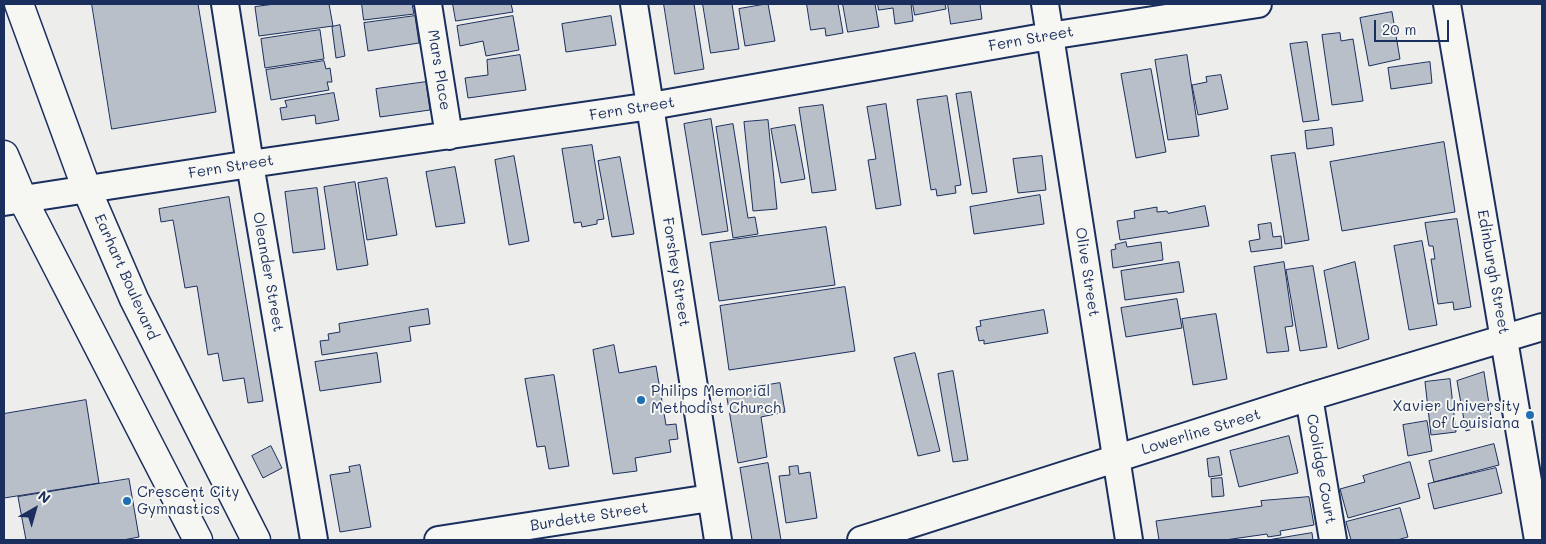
<!DOCTYPE html>
<style>
body{margin:0}
#map{position:relative;width:1546px;height:544px;overflow:hidden;background:#edeeec;font-family:Mali,sans-serif}
canvas{display:block}
.frame{position:absolute;inset:0;border:5px solid #1b2f5e;pointer-events:none}
.north{position:absolute;left:10px;top:484px;width:50px;height:50px;-webkit-text-stroke:4px #f6f6f2;paint-order:stroke;rotate:38deg;font-size:14px;font-weight:700;line-height:20px;text-align:center;color:#1b2f5e}
.north::after{content:'';display:block;margin:auto;width:18px;height:22px;background:#1b2f5e;clip-path:polygon(50% 0,100% 100%,50% 72%,0 100%)}
.scale{position:absolute;left:1374px;top:20px;width:75px;height:22px;box-sizing:border-box;border:2px solid #1b2f5e;border-top:0;padding-left:6px;font-size:15px;line-height:18px;white-space:nowrap;color:#1b2f5e;-webkit-text-stroke:4px #f6f6f2;paint-order:stroke}
</style>
<div id="map">
<canvas width="1546" height="544"></canvas>
<div class="frame"></div>
<div class="north">N</div>
<div class="scale">20 m</div>
</div>
<script>
const g = document.querySelector('canvas').getContext('2d');
g.lineJoin = 'round';
function paint(path, color) { g.fillStyle = color; g.fill(path, 'evenodd'); }
function trace(path, color, width, dash) { g.strokeStyle = color; g.lineWidth = width; g.lineCap = dash ? 'butt' : 'round'; g.setLineDash(dash || []); g.stroke(path); }
function drawText(font, color, halo, rows, align = 'center') {
  g.font = font + ' Mali,sans-serif'; g.lineWidth = 4; g.setLineDash([]); g.textBaseline = 'middle'; g.strokeStyle = halo; g.fillStyle = color; for (const [text, x, y, turn = 0] of rows) {
    g.save(); g.translate(x, y); g.rotate((+turn || 0) * Math.PI / 180); g.textAlign = isNaN(turn) ? turn : align; if (halo) g.strokeText(text, 0, 0); g.fillText(text, 0, 0); g.restore();
  }
}
const building = new Path2D(`
 M92 4H198L216 112 112 129Z
 M275 4H329L333 26 259 36 255 7Z
 M362 4H412L414 14 364 20Z
 M453 4H511L513 12 456 21Z
 M664 4H694L704 69 675 74Z
 M703 4H732L739 49 711 53Z
 M768 4 775 41 745 46 739 9Z
 M807 4H838L843 33 826 36 825 28 811 30Z
 M843 4H875L879 27 848 32Z
 M878 4H911L913 21 895 24 893 8 879 10Z
 M913 4H945L946 9 915 15Z
 M948 4H980L982 19 951 24Z
 M1392 12 1400 59 1369 66 1360 18Z
 M415 16 419 43 368 51 364 23Z
 M513 16 519 50 486 56 483 41 460 46 457 26Z
 M611 16 616 45 566 52 562 24Z
 M340 25 345 56 336 58 332 27Z
 M320 30 324 59 265 68 261 39Z
 M1340 33 1341 41 1353 39 1363 101 1332 105 1322 35Z
 M1307 42 1319 120 1303 122 1290 44Z
 M520 55 526 90 468 98 465 78 488 75 487 60Z
 M1187 55 1199 136 1168 140 1155 60Z
 M324 61 326 69 330 68 332 82H327L329 90 271 100 266 70Z
 M1430 62 1432 83 1391 89 1388 68Z
 M1151 69 1166 152 1136 158 1121 74Z
 M1221 75 1228 109 1198 115 1192 85 1207 82 1206 77Z
 M426 82 430 110 380 117 376 89Z
 M971 92 987 192 972 194 956 94Z
 M334 93 339 120 316 124 315 115 282 120 280 108 287 107 285 101Z
 M947 96 961 185 955 186 956 193 937 196 936 189 931 190 917 100Z
 M886 104 901 205 876 209 868 160 876 159 867 107Z
 M823 105 836 190 812 193 799 108Z
 M711 119 728 231 702 235 684 124Z
 M768 120 777 209 753 211 744 122Z
 M733 124 748 218 755 217 758 234 733 238 716 127Z
 M795 125 805 179 781 183 771 129Z
 M1332 128 1334 145 1307 149 1305 131Z
 M1444 142 1455 212 1342 231 1330 162Z
 M592 145 604 219 597 220V224L582 227 581 222 574 223 562 149Z
 M1295 153 1309 240 1285 244 1271 156Z
 M514 156 529 241 509 245 495 160Z
 M1042 156 1046 190 1018 193 1013 159Z
 M620 157 634 234 612 237 598 161Z
 M455 167 465 223 436 227 426 172Z
 M387 178 397 235 367 240 358 183Z
 M355 182 368 265 337 270 324 187Z
 M317 188 325 249 293 253 285 192Z
 M1040 195 1044 224 974 234 970 207Z
 M229 197 263 401 248 403 244 378 223 381 218 353 208 355 197 286 185 288 173 220 161 222 159 209Z
 M1205 206 1209 226 1120 240 1117 221 1135 218 1134 211 1157 207V212L1167 211 1168 213Z
 M1457 219 1471 307 1454 310 1453 302 1438 304 1431 259H1435L1433 246H1429L1425 223Z
 M1271 223 1273 237 1281 236 1282 248 1251 252 1249 241 1260 239 1258 225Z
 M826 227 835 285 719 301 710 243Z
 M1422 241 1437 325 1409 330 1394 246Z
 M1126 242 1127 247 1161 242 1163 260 1113 268 1111 250 1116 249 1115 245Z
 M1179 262 1184 292 1125 300 1121 271Z
 M1284 262 1293 326 1285 327 1289 351 1267 353 1254 267Z
 M1355 262 1369 339 1338 349 1324 271Z
 M1313 266 1327 347 1300 351 1286 270Z
 M845 287 855 351 729 370 720 306Z
 M1177 299 1182 328 1126 337 1121 308Z
 M428 309 430 324 409 327 411 341 322 355 320 341 329 340 328 334 340 332 339 324Z
 M1044 310 1048 333 984 344V340L979 341 976 327 981 326 980 321Z
 M1216 314 1227 379 1193 385 1182 319Z
 M614 345 619 373 656 366 666 425 676 424 678 439 669 440 671 452 635 458 637 471 613 474 593 350Z
 M377 353 381 382 320 391 315 362Z
 M915 353 940 451 918 456 894 358Z
 M953 371 968 460 953 462 938 374Z
 M1484 372 1492 423 1466 431 1457 381Z
 M554 375 569 466 549 469 545 446 537 447 525 379Z
 M1450 379 1456 432 1431 435 1425 382Z
 M780 383 785 412 761 417 767 457 738 463 726 392Z
 M86 400 99 483 4 498V414Z
 M1427 421 1432 451 1408 456 1403 425Z
 M1289 436 1298 473 1239 487 1230 451Z
 M1494 444 1499 465 1434 482 1429 461Z
 M271 446 282 468 263 478 252 456Z
 M1219 457 1222 475 1209 477 1207 459Z
 M1410 462 1420 498 1348 518 1340 489 1365 482 1363 476Z
 M768 463 781 540H752L740 468Z
 M360 465 371 527 340 532 330 475 350 472 349 467Z
 M798 466 799 474 810 472 817 518 786 523 779 476 790 475 789 467Z
 M1496 468 1502 493 1434 509 1428 484Z
 M1222 478 1224 496 1212 497 1211 479Z
 M129 479 139 537 123 540H26L18 497Z
 M1309 497 1314 525 1280 531 1281 535 1268 537 1267 534 1225 540H1159L1156 521 1262 506 1261 501Z
 M1400 508 1408 537 1397 540H1351L1346 522Z
 M1312 533 1313 540H1268Z`);
paint(building, '#b9bfc8');
trace(building, '#1b2f5e', 1);
const minor = new Path2D(`
 M225 4 250 164 314 540
 M428 4 449 136
 M634 4 718 540
 M1045 4 1129 540
 M1447 4 1538 540
 M4 202 250 164 651 106 1049 36 1258 4
 M1309 397 1333 540
 M438 540 710 498
 M861 540 1309 397 1542 327`);
const major = new Path2D(`
 M19 4 87 190 134 299 256 540
 M4 155 23 200 198 540`);
trace(minor, '#1b2f5e', 30);
trace(major, '#1b2f5e', 31);
trace(minor, '#f6f6f2', 26);
trace(major, '#f6f6f2', 28);
for (const [x, y, r, color] of [
 [641,400,5,"#1f6fb2"],
 [1530,415,5,"#1f6fb2"],
 [127,501,5,"#1f6fb2"]
]) { const dot = new Path2D(); dot.arc(x, y, r, 0, 2 * Math.PI); g.fillStyle = color; g.fill(dot); trace(dot, '#f6f6f2', 2); }
drawText('15px', '#1b2f5e', '#f6f6f2', [
 ["Fern Street",1031,39,-10],
 ["Mars Place",439,70,81],
 ["Fern Street",632,109,-9],
 ["Fern Street",231,167,-9],
 ["Oleander Street",268,272,80],
 ["Forshey Street",676,272,81],
 ["Olive Street",1087,272,81],
 ["Edinburgh Street",1493,272,80],
 ["Earhart Boulevard",126,277,66],
 ["Lowerline Street",1201,432,-17],
 ["Coolidge Court",1321,469,80],
 ["Burdette Street",589,517,-9]
]);
drawText('15px', '#1b2f5e', '#f6f6f2', [
 ["Philips Memorial",651,391],
 ["Methodist Church",651,408],
 ["Xavier University",1520,406,"right"],
 ["of Louisiana",1520,423,"right"],
 ["Crescent City",137,492],
 ["Gymnastics",137,509]
], 'left');
</script>
